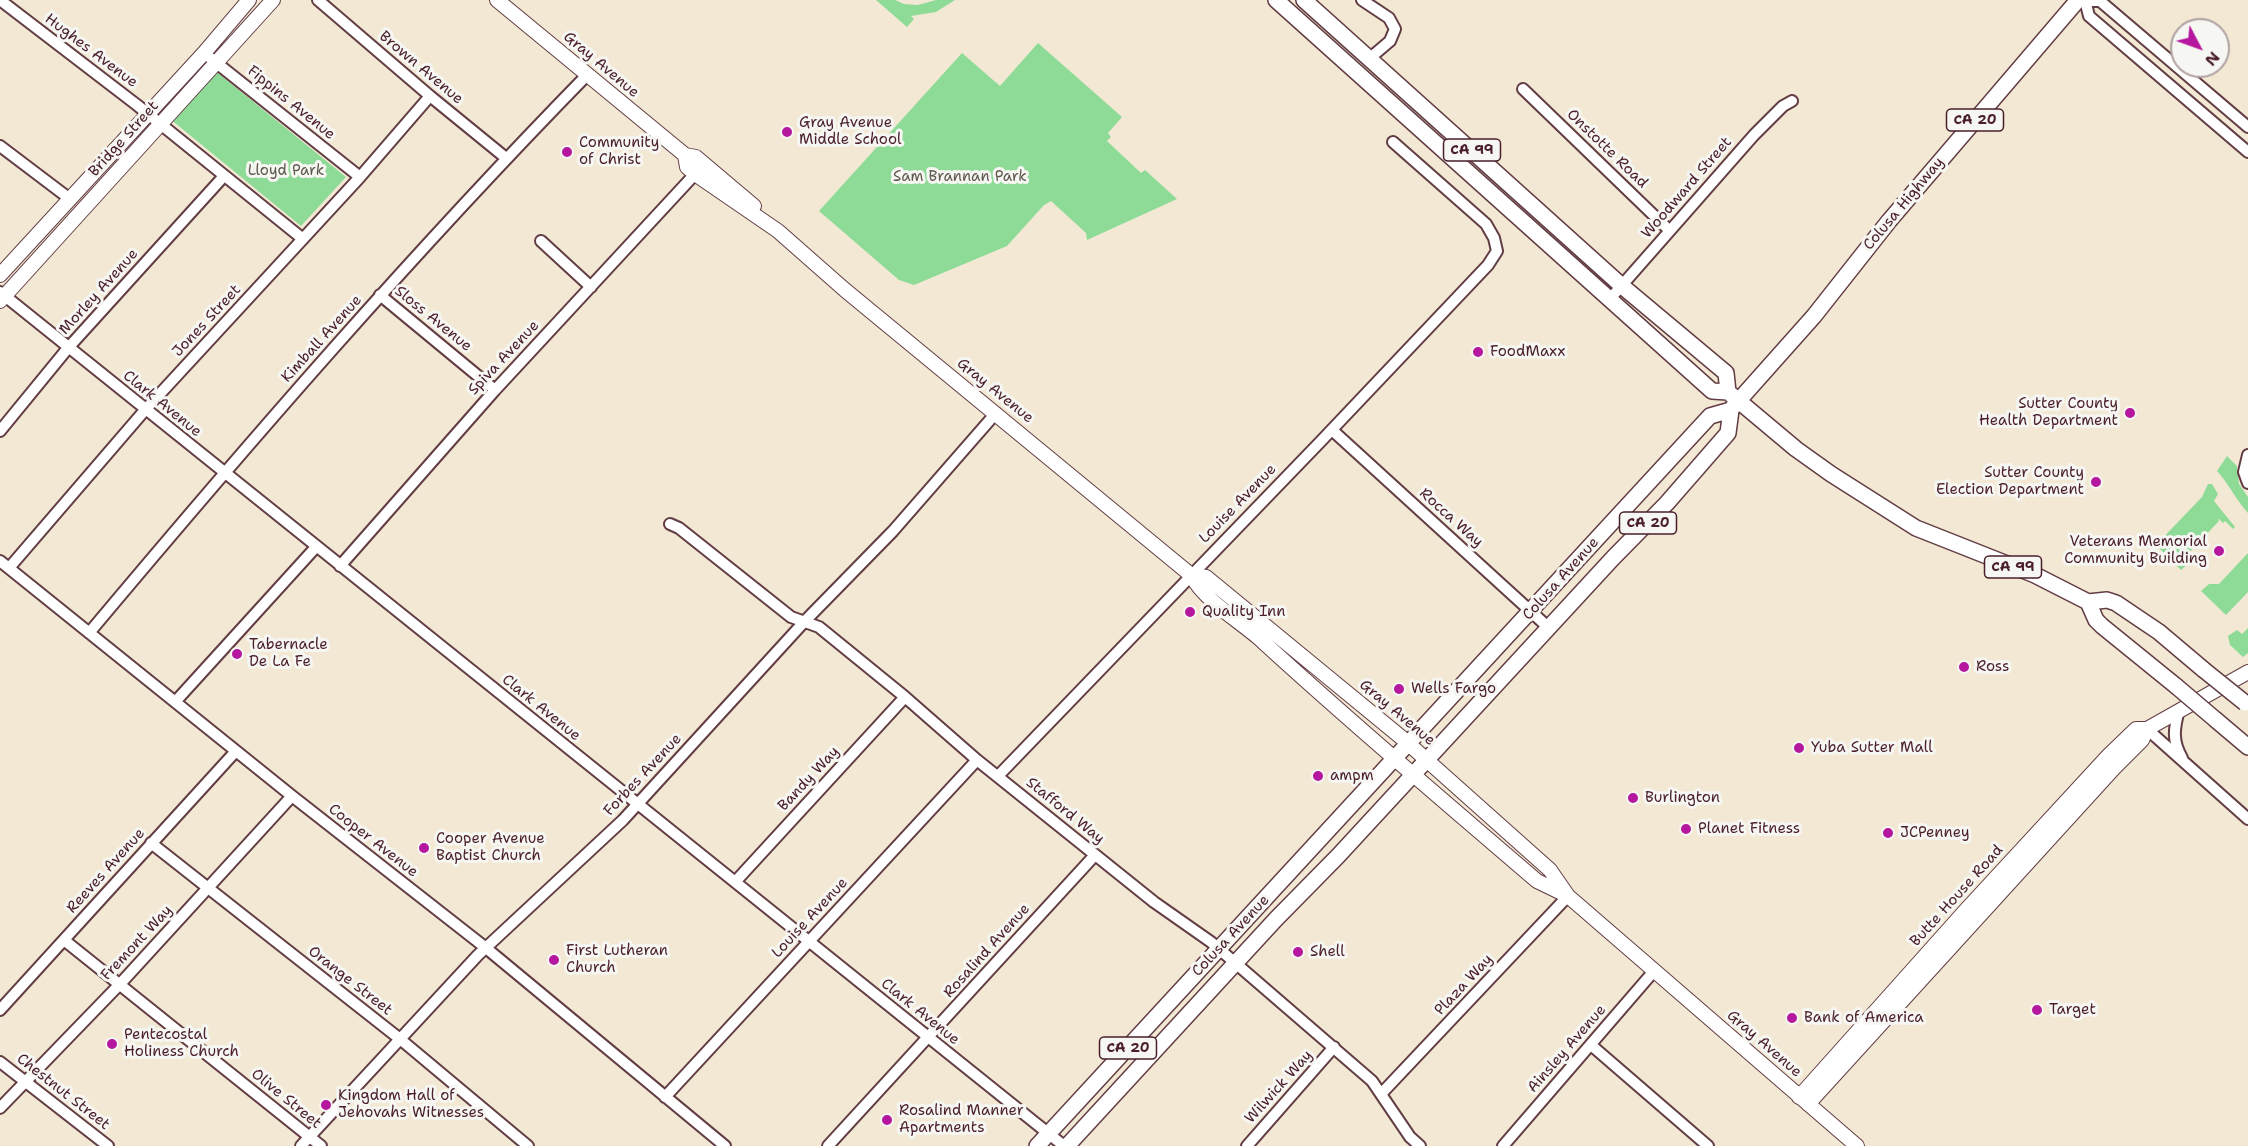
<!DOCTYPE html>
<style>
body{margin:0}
#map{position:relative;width:2248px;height:1146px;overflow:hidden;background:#f2e8d3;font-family:"Shantell Sans",sans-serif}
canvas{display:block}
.north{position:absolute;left:2170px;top:18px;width:60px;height:60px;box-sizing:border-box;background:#f6f6f2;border:2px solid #b1a0a2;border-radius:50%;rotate:131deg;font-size:16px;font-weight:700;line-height:24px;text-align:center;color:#4a1f2b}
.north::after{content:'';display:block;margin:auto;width:21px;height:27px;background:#b5179e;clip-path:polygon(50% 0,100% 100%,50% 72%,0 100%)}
</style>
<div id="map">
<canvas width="2248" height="1146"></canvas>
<div class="north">N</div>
</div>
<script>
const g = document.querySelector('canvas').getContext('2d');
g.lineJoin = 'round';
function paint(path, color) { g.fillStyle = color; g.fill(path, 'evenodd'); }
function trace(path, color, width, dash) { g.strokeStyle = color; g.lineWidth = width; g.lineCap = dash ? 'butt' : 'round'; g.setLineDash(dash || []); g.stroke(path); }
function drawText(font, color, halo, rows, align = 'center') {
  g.font = font + ' "Shantell Sans",sans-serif'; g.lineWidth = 6; g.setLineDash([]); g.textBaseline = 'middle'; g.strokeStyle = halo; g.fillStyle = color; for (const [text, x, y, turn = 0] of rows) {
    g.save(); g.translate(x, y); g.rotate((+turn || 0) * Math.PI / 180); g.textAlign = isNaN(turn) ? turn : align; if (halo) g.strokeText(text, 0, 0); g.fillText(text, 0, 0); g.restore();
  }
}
paint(new Path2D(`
 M876 0H895L904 4 918 5 936 0H955L936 12 911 16 914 19 907 27Z
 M1038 43 1122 117 1108 133 1111 137 1107 141 1141 173 1145 170 1177 199 1087 240 1086 233 1051 201 1044 205 1007 246 914 285 899 280 819 211 962 53 1000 86Z
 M208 65 346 177 301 226 164 114Z
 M2227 456 2237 466 2239 484 2248 497V513C2236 500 2229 484 2217 471Z
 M2208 484H2212L2218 494 2214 501 2235 527 2233 529 2225 521 2223 523 2218 518 2219 521 2184 558 2189 563 2181 570 2156 545 2202 497Z
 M2248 553V592L2226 615 2201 591 2209 584H2219Z
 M2248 628V653L2243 657 2230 645 2228 636 2237 630 2242 634Z`), '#8edb98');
const minor = new Path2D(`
 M0 0 137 105 303 239
 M318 0 430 96 506 158
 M1362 0 1389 18 1395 29 1390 41 1370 58
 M2085 0 2089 16 2248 152
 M2086 1H2100L2248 127
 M204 53 360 177
 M1523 89 1669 230
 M0 146 70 199
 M541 241 591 287
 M0 292 1064 1146
 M380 295 495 390
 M1609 300 1754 135 1783 106 1792 101
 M1332 430 1549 628
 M0 431 68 348 224 176
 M2248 455 2244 472 2248 483
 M670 524 679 528 791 617 819 627 905 697 977 760 1154 902 1211 942 1372 1081 1410 1137 1420 1146
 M0 561 292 796 486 948 725 1146
 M340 566 495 390 695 174
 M9 568 145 410 360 177 430 96
 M89 633C250 441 413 253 588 74
 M175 702 316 547
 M2179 710C2174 728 2172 741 2182 758
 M2147 729 2248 819
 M998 776 1323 439 1488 265 1497 251 1494 238 1486 224 1393 142
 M151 843 400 1039 528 1146
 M735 882 905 697
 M64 940 321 1146
 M0 1010 236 751
 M1591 1045 1708 1146
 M0 1062 108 1146
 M1381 1094 1568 896
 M665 1097 977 760
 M0 1108 120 984 292 796
 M301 1146 478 955 623 820 804 622 893 531 996 413
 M828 1146 1095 855
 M1247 1146 1334 1047
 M1503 1146 1654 971`);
const major = new Path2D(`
 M497 0 685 155 696 157 754 206
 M685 155 687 167 695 174 778 231 845 290 1191 575C1204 600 1238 620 1260 639 1350 722 1444 801 1537 881L1568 896
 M0 275 204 53 249 0
 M0 301 273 0
 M1191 575 1206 577 1402 738 1550 870 1568 896 1857 1146
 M1799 1097 1966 910 2109 755 2136 729H2147
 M1808 1104 2114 768 2142 740 2147 729 2248 672`);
const highway = new Path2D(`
 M1276 0 1712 391 1728 392 1796 449 1831 474 1916 528 2035 575 2088 602 2107 600 2116 603 2159 632 2204 670
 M1304 0 1622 286 1726 373 1728 392
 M1733 407 1814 316 1889 221 2078 0
 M2088 602 2096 620 2102 626 2176 686
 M2216 720 2248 747
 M1037 1146 1710 416 1731 410
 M1067 1146 1276 919 1338 856 1613 558 1667 503 1728 433 1731 410`);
trace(minor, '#633d44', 14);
trace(major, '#633d44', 16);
trace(highway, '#633d44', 18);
trace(minor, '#fff', 10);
trace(major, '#fff', 14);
trace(highway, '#fff', 15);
const highwayBridge = new Path2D(`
 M2204 670 2245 703
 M2176 686 2216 720`);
trace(highwayBridge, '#633d44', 18, []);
trace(highwayBridge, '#fff', 15);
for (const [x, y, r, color] of [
 [787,132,6,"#b5179e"],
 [567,152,6,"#b5179e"],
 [1478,352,6,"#b5179e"],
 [2130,413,6,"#b5179e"],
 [2096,482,6,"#b5179e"],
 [2219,551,6,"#b5179e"],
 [1190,612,6,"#b5179e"],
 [237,654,6,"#b5179e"],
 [1964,667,6,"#b5179e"],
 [1399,689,6,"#b5179e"],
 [1799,748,6,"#b5179e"],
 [1318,776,6,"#b5179e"],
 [1633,798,6,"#b5179e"],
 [1686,829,6,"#b5179e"],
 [1888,833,6,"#b5179e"],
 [424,848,6,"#b5179e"],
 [1298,952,6,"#b5179e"],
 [554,960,6,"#b5179e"],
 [2037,1010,6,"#b5179e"],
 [1792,1018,6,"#b5179e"],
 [112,1044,6,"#b5179e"],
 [326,1105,6,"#b5179e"],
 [887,1120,6,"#b5179e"]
]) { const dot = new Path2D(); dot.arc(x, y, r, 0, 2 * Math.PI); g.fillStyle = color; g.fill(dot); trace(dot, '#f6f6f2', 2); }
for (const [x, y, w] of [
 [1975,120,57],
 [1472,150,57],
 [1648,523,57],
 [2013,567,57],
 [1128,1048,57]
]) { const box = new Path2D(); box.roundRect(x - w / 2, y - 11, w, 22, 4.5); g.fillStyle = '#f6f6f2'; g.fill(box); trace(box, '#4a1f2b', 1.5); }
drawText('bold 14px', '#4a1f2b', null, [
 ["CA 20",1975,120],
 ["CA 99",1472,150],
 ["CA 20",1648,523],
 ["CA 99",2013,567],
 ["CA 20",1128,1048]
]);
drawText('15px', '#4a1f2b', '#f6f6f2', [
 ["Hughes Avenue",91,51,37],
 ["Gray Avenue",601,65,40],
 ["Brown Avenue",421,68,40],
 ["Fippins Avenue",291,103,39],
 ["Bridge Street",124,139,-48],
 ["Onstotte Road",1607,149,44],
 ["Woodward Street",1687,188,-49],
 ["Colusa Highway",1904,204,-50],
 ["Morley Avenue",99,292,-48],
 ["Sloss Avenue",433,319,39],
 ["Jones Street",207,321,-47],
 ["Kimball Avenue",322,339,-48],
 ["Spiva Avenue",504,358,-47],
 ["Gray Avenue",995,391,39],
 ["Clark Avenue",162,404,39],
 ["Louise Avenue",1238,504,-46],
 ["Rocca Way",1451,518,42],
 ["Colusa Avenue",1561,579,-48],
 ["Clark Avenue",541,708,39],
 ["Gray Avenue",1397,713,40],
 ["Forbes Avenue",643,775,-47],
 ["Bandy Way",809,779,-47],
 ["Stafford Way",1065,811,39],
 ["Cooper Avenue",373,841,38],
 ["Reeves Avenue",106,871,-48],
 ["Butte House Road",1957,896,-48],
 ["Louise Avenue",810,918,-47],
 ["Colusa Avenue",1231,936,-47],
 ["Fremont Way",137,943,-47],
 ["Rosalind Avenue",987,951,-48],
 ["Orange Street",350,981,38],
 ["Plaza Way",1464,985,-47],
 ["Clark Avenue",920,1012,39],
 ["Gray Avenue",1764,1044,41],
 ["Ainsley Avenue",1567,1049,-49],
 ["Wilwick Way",1279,1087,-48],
 ["Chestnut Street",63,1092,38],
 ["Olive Street",286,1099,39]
]);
drawText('15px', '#4a1f2b', '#f6f6f2', [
 ["Gray Avenue",799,123],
 ["Middle School",799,140],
 ["Community",579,143],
 ["of Christ",579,160],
 ["FoodMaxx",1490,352],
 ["Sutter County",2118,404,"right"],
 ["Health Department",2118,421,"right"],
 ["Sutter County",2084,473,"right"],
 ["Election Department",2084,490,"right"],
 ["Veterans Memorial",2207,542,"right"],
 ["Community Building",2207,559,"right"],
 ["Quality Inn",1202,612],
 ["Tabernacle",249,645],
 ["De La Fe",249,662],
 ["Ross",1976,667],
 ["Wells Fargo",1411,689],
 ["Yuba Sutter Mall",1811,748],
 ["ampm",1330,776],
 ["Burlington",1645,798],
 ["Planet Fitness",1698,829],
 ["JCPenney",1900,833],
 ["Cooper Avenue",436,839],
 ["Baptist Church",436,856],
 ["First Lutheran",566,951],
 ["Church",566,968],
 ["Shell",1310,952],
 ["Target",2049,1010],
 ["Bank of America",1804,1018],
 ["Pentecostal",124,1035],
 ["Holiness Church",124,1052],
 ["Kingdom Hall of",338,1096],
 ["Jehovahs Witnesses",338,1113],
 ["Rosalind Manner",899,1111],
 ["Apartments",899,1128]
], 'left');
drawText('15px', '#5e574c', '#f6f6f2', [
 ["Lloyd Park",286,171],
 ["Sam Brannan Park",960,177]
]);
</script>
